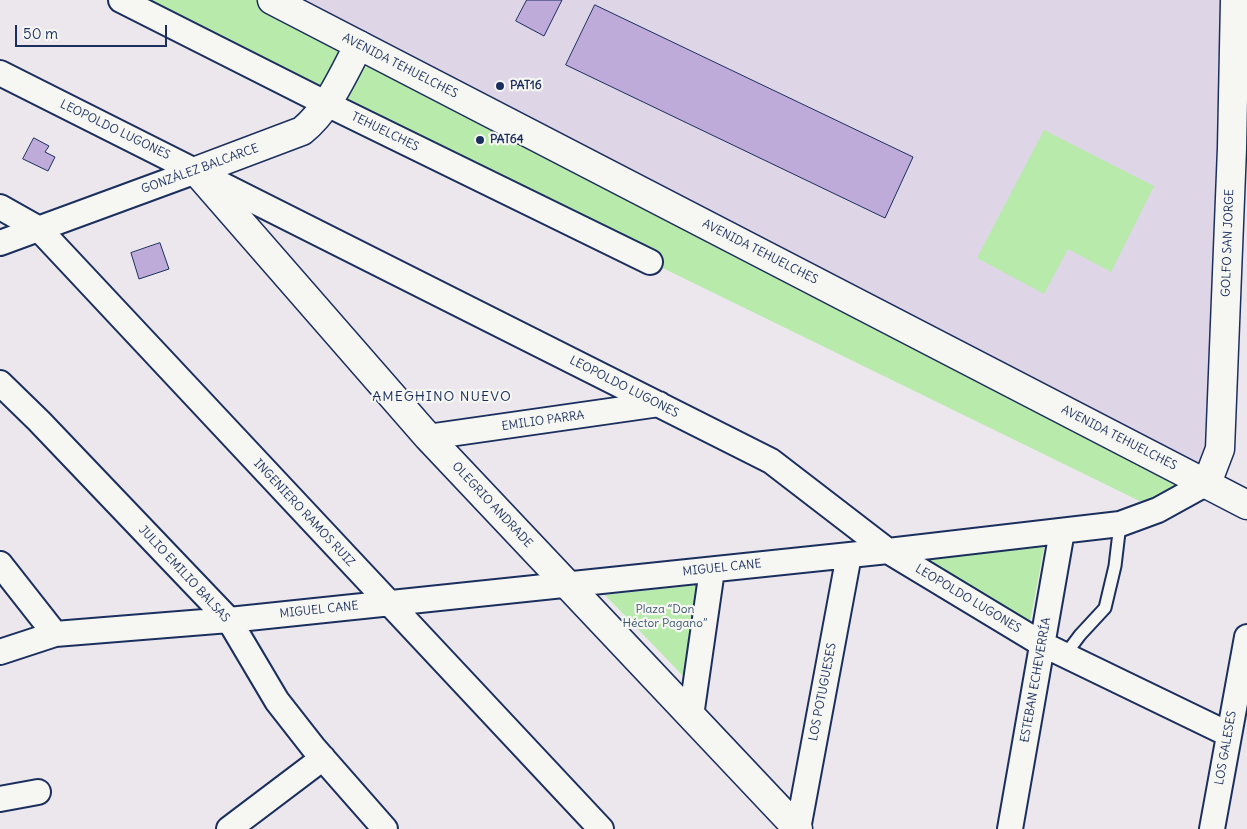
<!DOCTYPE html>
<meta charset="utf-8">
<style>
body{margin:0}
#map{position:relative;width:1247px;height:829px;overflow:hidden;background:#ebe7ed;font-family:Delius,sans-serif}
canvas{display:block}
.scale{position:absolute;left:15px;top:25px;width:152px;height:22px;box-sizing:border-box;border:2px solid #1b2f5e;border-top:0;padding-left:6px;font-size:15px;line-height:18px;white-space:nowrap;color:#1b2f5e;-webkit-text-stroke:4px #f6f6f2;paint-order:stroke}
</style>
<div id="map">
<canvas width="1247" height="829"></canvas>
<div class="scale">50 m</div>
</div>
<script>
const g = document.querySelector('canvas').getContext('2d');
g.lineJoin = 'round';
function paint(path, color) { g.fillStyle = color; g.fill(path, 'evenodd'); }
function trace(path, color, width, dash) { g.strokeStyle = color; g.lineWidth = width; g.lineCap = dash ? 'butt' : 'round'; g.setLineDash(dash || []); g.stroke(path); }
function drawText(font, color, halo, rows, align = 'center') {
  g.font = font + ' Delius,sans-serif'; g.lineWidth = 4.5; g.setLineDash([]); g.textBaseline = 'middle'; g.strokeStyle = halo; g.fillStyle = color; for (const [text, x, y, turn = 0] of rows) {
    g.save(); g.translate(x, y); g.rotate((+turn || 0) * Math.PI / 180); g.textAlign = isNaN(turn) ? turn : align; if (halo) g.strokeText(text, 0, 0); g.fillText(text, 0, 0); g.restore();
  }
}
paint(new Path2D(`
 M272 0H1235L1207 483Z`), '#ded5e7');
paint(new Path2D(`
 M120 0H272L1207 483 1158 510 327 104Z
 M1044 130 1154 186 1111 272 1068 249 1044 294 977 258Z
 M1045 543 1028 632 916 558Z
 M697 585 686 679 605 595Z`), '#b8ebab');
const building = new Path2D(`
 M527 0H562L544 36 516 21Z
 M595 5 913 157 885 218 566 65Z
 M34 138 49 146 45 152 55 157 48 171 23 159Z
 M160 243 169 269 139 279 131 253Z`);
paint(building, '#beabda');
trace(building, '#1b2f5e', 1);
const service = new Path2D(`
 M1065 655 1080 635 1105 608 1115 566 1120 524`);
const minor = new Path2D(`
 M121 0 327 104 650 262
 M0 73 771 461 888 551 1042 644 1228 734
 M0 207 39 229 601 829
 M0 243 196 171
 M0 383 39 421 229 620 277 701 313 747 385 829
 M428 437 659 404
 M0 564 55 634
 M0 652 55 634 229 620 888 551 1120 524 1158 510 1207 483
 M691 716 712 570
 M0 799 38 792
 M229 829 323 758
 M798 829 849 555
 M1010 829 1062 531
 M1212 829 1247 637`);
const tertiary = new Path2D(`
 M359 45C342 76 329 109 302 131L196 171 428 437 798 829`);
const secondary = new Path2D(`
 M272 0 1247 505
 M1207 483 1220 449 1232 148 1235 0`);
trace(service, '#1b2f5e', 15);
trace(minor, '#1b2f5e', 28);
trace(tertiary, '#1b2f5e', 31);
trace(secondary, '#1b2f5e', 31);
trace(service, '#f6f6f2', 11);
trace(minor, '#f6f6f2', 24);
trace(tertiary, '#f6f6f2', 28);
trace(secondary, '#f6f6f2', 28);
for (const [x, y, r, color] of [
 [500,86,5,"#1b2f5e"],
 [480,140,5,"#1b2f5e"]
]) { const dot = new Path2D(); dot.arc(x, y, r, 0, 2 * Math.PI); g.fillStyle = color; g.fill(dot); trace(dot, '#f6f6f2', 2); }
drawText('12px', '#1b2f5e', '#f6f6f2', [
 ["AVENIDA TEHUELCHES",400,66,27],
 ["LEOPOLDO LUGONES",115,130,26],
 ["TEHUELCHES",385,132,26],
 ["GONZÁLEZ BALCARCE",200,169,-20],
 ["GOLFO SAN JORGE",1228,243,-88],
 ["AVENIDA TEHUELCHES",760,252,27],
 ["LEOPOLDO LUGONES",624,387,27],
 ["EMILIO PARRA",543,421,-8],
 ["AVENIDA TEHUELCHES",1119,438,27],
 ["OLEGRIO ANDRADE",492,505,47],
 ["INGENIERO RAMOS RUIZ",304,513,47],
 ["MIGUEL CANE",722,568,-6],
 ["JULIO EMILIO BALSAS",184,574,47],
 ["LEOPOLDO LUGONES",968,599,31],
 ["MIGUEL CANE",319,610,-6],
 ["ESTEBAN ECHEVERRÍA",1036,680,-80],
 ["LOS POTUGUESES",823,692,-79],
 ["LOS GALESES",1226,748,-80]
]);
drawText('bold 12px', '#1b2f5e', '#f6f6f2', [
 ["PAT16",510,86],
 ["PAT64",490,140]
], 'left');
drawText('12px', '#3a556d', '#f6f6f2', [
 ["Plaza “Don",665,610],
 ["Héctor Pagano”",665,624]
]);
g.letterSpacing = '1px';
drawText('14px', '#1b2f5e', '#f6f6f2', [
 ["AMEGHINO NUEVO",442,397]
]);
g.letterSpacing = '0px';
</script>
